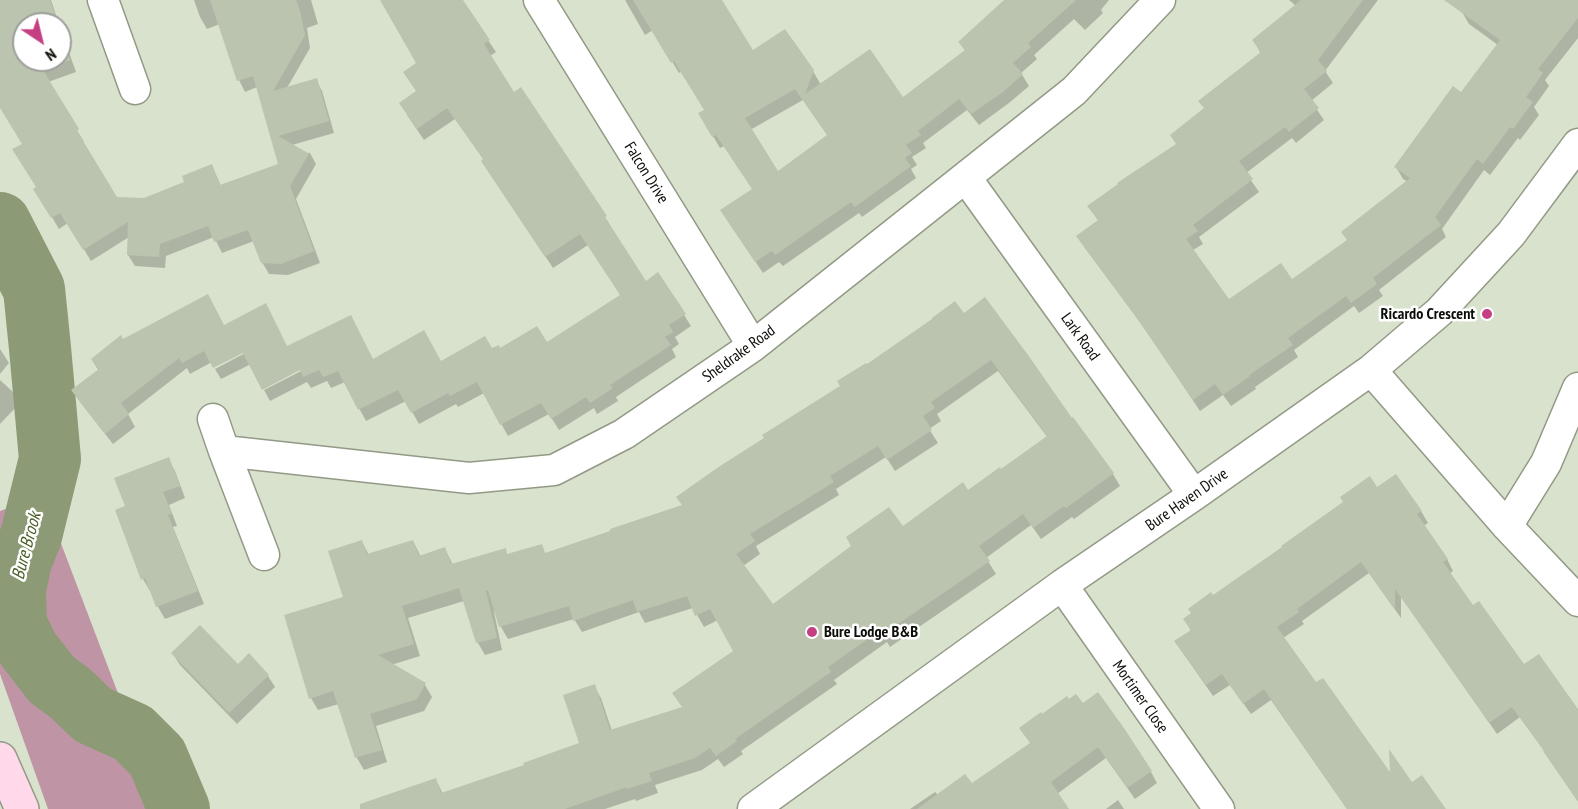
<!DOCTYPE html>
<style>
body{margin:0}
#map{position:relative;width:1578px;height:809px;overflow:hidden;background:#d9e2cd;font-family:"PT Sans Narrow",sans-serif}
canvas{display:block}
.north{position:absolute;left:12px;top:12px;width:60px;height:60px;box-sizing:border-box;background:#fff;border:2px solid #9d9f9c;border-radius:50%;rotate:145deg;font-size:16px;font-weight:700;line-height:24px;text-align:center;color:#0b0e07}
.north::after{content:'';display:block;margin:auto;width:21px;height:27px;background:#c54083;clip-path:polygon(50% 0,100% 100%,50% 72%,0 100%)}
</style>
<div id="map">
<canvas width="1578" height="809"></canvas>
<div class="north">N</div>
</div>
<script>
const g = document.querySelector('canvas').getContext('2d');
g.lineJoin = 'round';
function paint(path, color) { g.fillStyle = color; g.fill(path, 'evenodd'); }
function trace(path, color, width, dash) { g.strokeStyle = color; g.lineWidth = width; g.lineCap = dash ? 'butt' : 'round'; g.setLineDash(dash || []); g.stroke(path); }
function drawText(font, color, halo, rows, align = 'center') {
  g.font = font + ' "PT Sans Narrow",sans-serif'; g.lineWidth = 5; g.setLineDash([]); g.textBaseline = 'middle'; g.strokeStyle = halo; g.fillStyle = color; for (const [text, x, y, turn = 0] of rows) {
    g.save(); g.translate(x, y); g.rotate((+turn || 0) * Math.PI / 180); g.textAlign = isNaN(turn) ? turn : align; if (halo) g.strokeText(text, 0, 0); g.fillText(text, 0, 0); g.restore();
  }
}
paint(new Path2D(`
 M43 496 162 809H48L0 674V511Z`), '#bf95a5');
paint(new Path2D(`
 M0 0H51L59 24H24V60H60V27L76 72 48 82 84 142 82 143 116 198 144 200 186 183 212 166 221 186 279 165 257 87 245 92 239 80 220 24 207 29 200 17 194 0H311L318 24 307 28 310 48 287 88 316 80 322 91 334 133 292 145 307 154 310 153 316 164 296 199 320 263 288 275 269 274 262 262 254 241 222 253 214 237 166 256 165 268 135 266 128 255 129 237 91 261 68 223 59 229 35 189 37 188 23 144 0 92Z
 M382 0H460L469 12 496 52 490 56 513 94 520 89 605 217 645 283 684 315 691 326 675 337 679 344 672 349 676 357 616 397 618 401 597 414 594 408 559 430 549 414 508 436 484 393 458 407 456 404 419 424 406 401 366 421 345 382 331 388 327 381 311 388 307 382 270 401 264 390 307 368 251 364 221 379 215 369 251 350 212 362 190 374 187 368 128 414 135 427 113 444 80 402 73 391 99 371 92 360 123 340 224 326 288 348 373 361 441 363 492 350H500L546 344 622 296 588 245 553 268 490 173 484 160 455 119 424 140 407 115 417 92 418 63Z
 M625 0H720L752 52 813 71 821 85 903 99 965 51 960 42 1006 0H1109L1101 10 1103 13 1085 30 1074 19 1034 55 1037 59 1021 73 1029 86 1009 103 979 125 967 110 923 143 926 148 912 157 917 165 911 169 916 178 862 217 859 213 783 266 779 262 763 273 729 222 754 190 724 146 720 148 700 114 705 110 681 72 679 73 653 30 645 35ZM803 100 828 136 777 173 750 130Z
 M1289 0H1378L1325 71 1333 83 1311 101 1324 120 1296 143 1292 138 1246 173 1259 192 1199 237 1203 244 1193 250 1228 301 1292 282 1348 241 1408 182 1403 179 1396 167 1461 94 1498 45 1469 24 1462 12 1473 0H1578V38L1545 80 1549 86 1534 107 1539 115 1520 140 1518 138 1490 175 1484 170 1442 229 1446 237 1379 290 1383 296 1359 313 1354 306 1294 350 1298 357 1255 387 1256 389 1231 406 1223 395 1200 411 1145 329 1085 248 1078 237 1099 222 1089 206 1177 145 1205 109 1261 54 1254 41 1296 6Z
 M964 315 1072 420 1113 474 1120 486 1074 519 1072 517 1041 539 1031 525 986 558 996 574 890 647 887 642 834 680 837 684 741 751 743 754 724 767 718 759 702 770 655 785 658 793 636 801 635 799 605 809H395L436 780 443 794 526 766 580 744 594 686 601 698 612 731 683 708 735 651 718 620 704 627 693 608 645 623 639 612 582 632 574 619 508 639 501 627 496 611 494 612 502 650 485 655 478 643 464 601 408 618 420 656 391 665 425 685 432 697 424 711 376 726 387 762 364 770 357 758 339 704 318 710 311 698 362 542 369 555 413 541 421 557 445 549 453 565 505 550 508 556 541 546 546 555 683 506ZM998 371 1048 438 1001 471 968 492 772 606 743 566 760 554 756 546 839 495 836 489 886 457 895 471 938 443 929 429 941 421 937 414Z
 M0 349 9 363 0 374Z
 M0 380 12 391 19 404 0 424Z
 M168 459 175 471 185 498 169 505 177 526 173 527 204 604 165 619 158 607 152 591H150L143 579 117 511 127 507Z
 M1377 489 1421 511 1428 523 1423 526 1447 559 1453 571 1449 574 1473 607 1524 666 1578 711V801L1546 753 1520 717 1497 734 1401 596V618L1369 573 1302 621 1304 624 1283 638 1316 684 1392 777 1412 784 1444 809H1347L1271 700 1251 714 1230 685 1213 696 1183 653 1191 631 1185 619 1212 597Z
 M173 654 268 676 275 687 237 724 180 665Z
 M1041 714 1151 772 1157 783 1135 799 1106 758 1057 794 1068 809H910L935 792 938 795 971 785 1031 744Z
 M1118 800 1124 809H1106Z`), '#0003');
trace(new Path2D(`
 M0 223 34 289 40 348 50 459 31 536 21 561 15 590 16 624 28 649 52 680 70 693 93 715 133 733 157 757 179 809`), '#8c9a76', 62);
paint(new Path2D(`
 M0 0H50L58 24H24V60H60V30L70 60 43 70 79 129 77 131 117 197 144 198 184 182 182 176 212 164 220 185 278 164 253 76 237 81 210 0H296L300 11 305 35 273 91 317 78 329 121 278 136 308 153 310 152 290 186 314 251 281 264 261 263 248 230 214 242 208 226 160 244 159 257 127 255 128 222 83 250 60 213 51 218 33 189 36 187 12 149 22 144 0 108Z
 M380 0H463L490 40 484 44 514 92 521 87 607 216 605 217 646 281 658 272 686 314 669 325 673 332 665 337 671 345 610 385 613 388 590 403 586 397 551 419 541 403 500 425 477 382 450 396 448 393 411 413 398 390 358 410 338 371 323 377 319 370 303 377 300 370 262 390 243 353 213 368 204 351 182 363 179 358 121 403 129 414 105 434 71 390 99 369 91 359 121 335 123 339 208 294 224 325 266 303 287 346 351 315 373 359 424 330 441 361 485 336 492 348 499 345 500 348 537 326 547 342 620 295 580 234 545 257 481 161 483 159 447 108 417 129 399 103 416 91 403 72 416 63Z
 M633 0H722L753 50 785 29 814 70 805 94 870 49 903 97 965 50 958 42 1004 0H1076L1028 43 1031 47 1013 63 1023 74 1003 92 971 114 959 99 918 131 921 135 906 145 912 153 905 158 911 166 855 207 851 202 775 255 772 251 755 262 720 210 752 189 716 135 712 137 698 113 704 110 674 61 671 63ZM795 89 827 135 778 171 745 118Z
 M1301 0H1363L1318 60 1327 71 1304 89 1319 108 1289 132 1285 127 1239 161 1253 179 1193 225 1198 231 1186 239 1229 299 1281 263 1292 279 1347 240 1341 232 1410 178 1394 167 1453 86 1461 92 1500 40 1444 0H1578V18L1538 69 1543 73 1526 97 1533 102 1513 129 1510 127 1483 164 1477 159 1435 217 1441 225 1373 278 1377 284 1351 303 1346 296 1288 338 1293 345 1249 375 1250 376 1223 395 1215 384 1193 400 1136 317 1076 236 1098 220 1087 206 1118 184 1117 183 1176 144 1170 135 1204 108 1198 101 1261 52 1252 40Z
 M985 297 1028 355 1072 418 1073 417 1114 473 1066 508 1064 506 1033 528 1023 514 979 546 990 561 882 635 879 631 828 667 831 672 735 739 737 741 716 756 710 748 695 758 649 773 652 781 627 789V787L565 809H360V804L436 778 441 793 524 765 523 763 579 743 563 695 595 684 610 730 682 707 672 693 733 651 710 609 695 616 687 596 637 612 633 600 573 621 569 606 499 627 488 590 486 591 497 638 476 643 459 588 402 606 414 644 378 655 426 683 417 699 370 714 382 750 355 758 333 691 309 699 284 615 343 597 328 551 362 540 367 554 413 540 419 556 445 547 451 564 506 548 507 554 542 544 545 553 610 531V529L682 505 676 497 717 468 764 438 762 435 840 386 837 381 866 363 867 364 932 319V318L955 301 964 313ZM991 360 1047 436 1001 469 1000 467 968 490 963 482 903 526 889 507 846 537 851 546 773 604 736 554 755 541 750 534 834 482 830 476 878 446 887 460 932 430 923 416 935 408 931 402Z
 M169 457 180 486 163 492 172 514 168 515 198 591 156 607 145 578 141 580 115 510 125 506 114 478Z
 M1396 474 1422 511 1417 514 1448 559 1443 562 1473 605 1479 601 1524 664 1539 654 1578 709V802L1543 751H1544L1512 707 1489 723 1395 589V610L1361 562 1297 609 1299 612 1277 627 1316 682 1323 678 1390 772 1389 749 1412 782 1422 775 1446 809H1347L1264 689 1243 704 1222 674 1206 685 1174 641 1191 630 1183 619 1191 613 1188 609 1211 592 1213 595 1282 547 1281 546 1343 502 1340 497 1370 476 1377 487Z
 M200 625 238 664 249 653 269 675 229 713 171 653Z
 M1098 692 1124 728 1152 771 1127 788 1098 747 1051 782 1069 809H917L965 774 972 783 1030 743 1019 728 1041 712 1042 714 1067 696 1069 699 1076 694 1083 703Z`), '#bbc4af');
const street = new Path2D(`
 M103 0 135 89
 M539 0 753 346
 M966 178 1194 495
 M1371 370 1507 526 1578 601
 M213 419 224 451 264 555
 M224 451 469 478 554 470 624 434 753 346 1074 91 1160 0
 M1507 526 1546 463 1578 388
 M1062 585 1219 809
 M753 809 1062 585 1194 495 1371 370 1439 312 1511 234 1578 144`);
const secondary = new Path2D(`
 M0 759 22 809`);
trace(street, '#929a86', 33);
trace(secondary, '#929a86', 36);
trace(street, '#fff', 30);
trace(secondary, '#ffd9ea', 33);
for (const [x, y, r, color] of [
 [1487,314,6,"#c54083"],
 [812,632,6,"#c54083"]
]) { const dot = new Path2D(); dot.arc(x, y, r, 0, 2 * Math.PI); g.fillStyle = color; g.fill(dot); trace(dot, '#fff', 2); }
drawText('16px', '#0b0e07', '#fff', [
 ["Falcon Drive",646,173,58],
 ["Lark Road",1080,337,54],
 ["Sheldrake Road",739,354,-36],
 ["Bure Haven Drive",1187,500,-35],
 ["Mortimer Close",1140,697,55]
]);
drawText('bold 16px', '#0b0e07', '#fff', [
 ["Ricardo Crescent",1475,314],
 ["Bure Lodge B&B",824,632,"left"]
], 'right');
drawText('italic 18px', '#4b5f27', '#fff', [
 ["Bure Brook",27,546,-75]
]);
</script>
